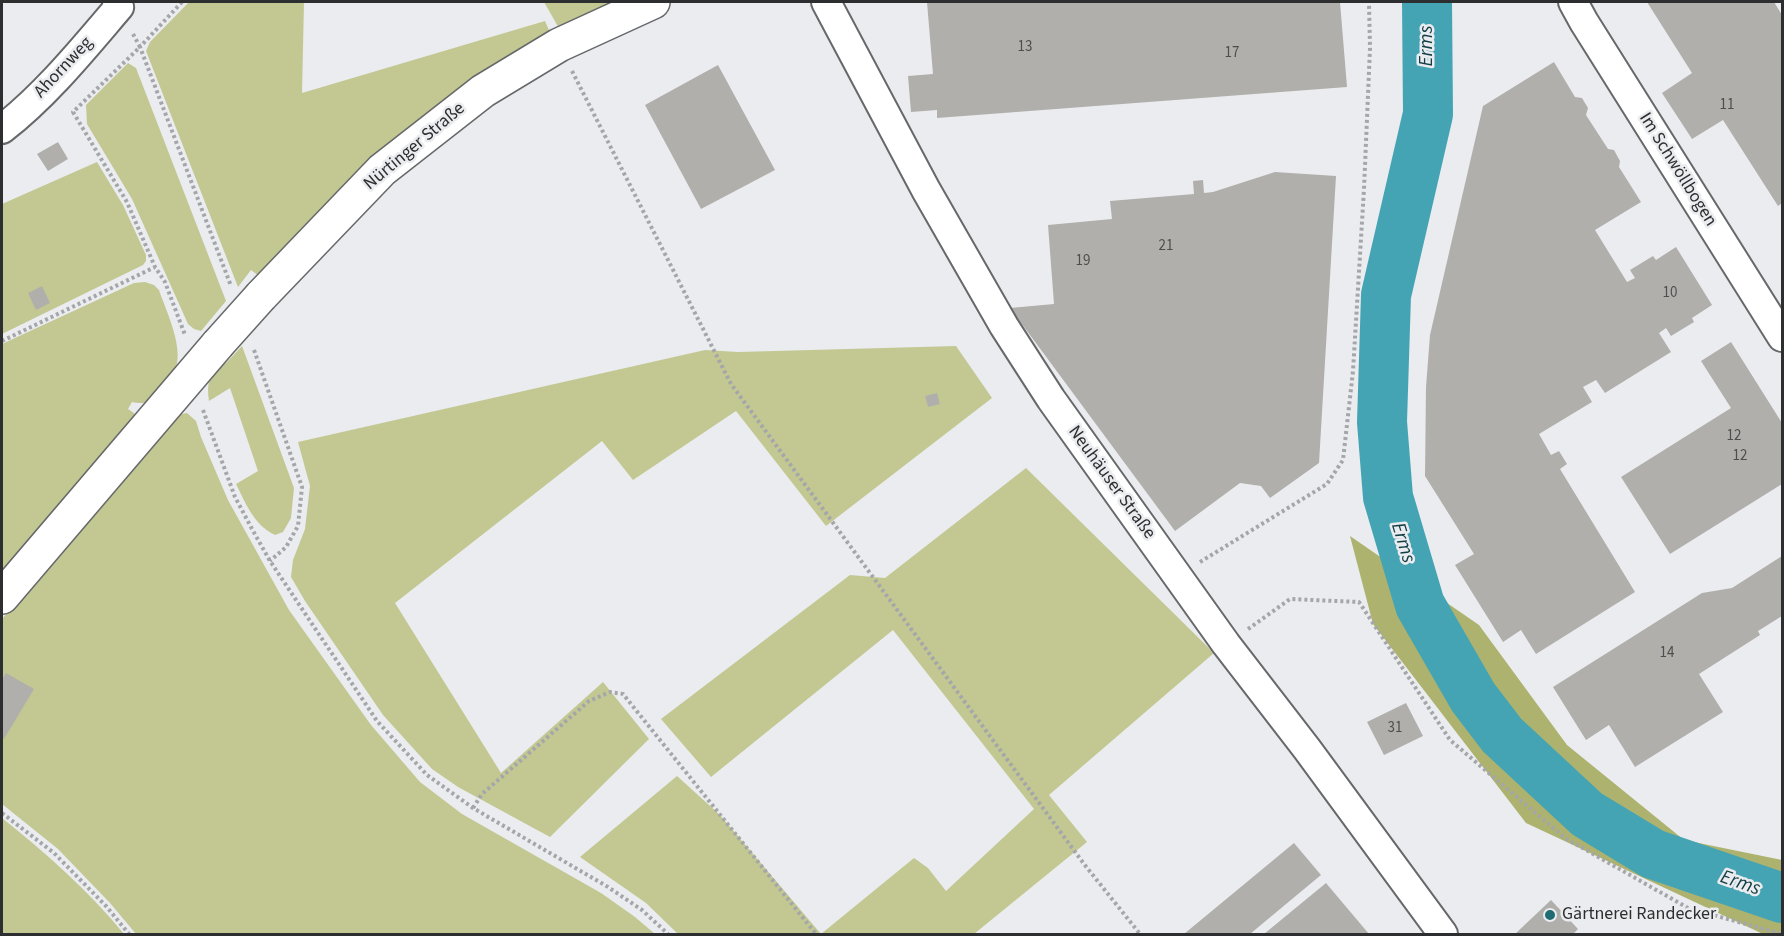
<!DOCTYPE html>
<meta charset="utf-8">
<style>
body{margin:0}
#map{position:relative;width:1784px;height:936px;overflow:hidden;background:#eaecef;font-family:"Source Sans 3",sans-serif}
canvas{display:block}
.frame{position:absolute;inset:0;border:3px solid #2d2e2f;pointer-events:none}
</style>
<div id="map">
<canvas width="1784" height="936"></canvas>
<div class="frame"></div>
</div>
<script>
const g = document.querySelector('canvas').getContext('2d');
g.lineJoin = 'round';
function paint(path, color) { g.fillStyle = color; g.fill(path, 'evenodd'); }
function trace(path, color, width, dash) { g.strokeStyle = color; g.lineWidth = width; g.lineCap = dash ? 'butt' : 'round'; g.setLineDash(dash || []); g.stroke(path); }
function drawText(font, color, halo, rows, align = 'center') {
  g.font = font + ' "Source Sans 3",sans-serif'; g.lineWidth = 5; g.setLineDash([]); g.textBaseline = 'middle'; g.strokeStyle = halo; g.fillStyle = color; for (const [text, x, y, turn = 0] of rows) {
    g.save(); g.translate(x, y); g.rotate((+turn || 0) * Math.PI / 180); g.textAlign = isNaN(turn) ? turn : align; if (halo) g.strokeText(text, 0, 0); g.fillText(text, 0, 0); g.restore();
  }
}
paint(new Path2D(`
 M189 2H304L302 93 545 21 551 35 259 276 251 270 238 287 146 51 150 42Z
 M544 2H612L560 30Z
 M128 63 136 68 226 301 201 331 194 329 188 324 132 199 87 124 86 105Z
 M97 162 123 205 146 255V261L143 265 2 334V204Z
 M145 282 154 285 159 290C166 311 186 351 174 372 170 379 164 385 159 391 151 402 145 405 132 402L128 409 134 413 136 420 2 577V344L134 283Z
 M242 346 294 488 291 518 283 532 275 535C254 525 246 504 236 484L258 471 230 388 209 401C206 383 210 374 221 360L226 363Z
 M956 346 992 398 826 526 736 411 633 480 602 441 395 603 501 773 603 682 649 739 550 837 458 787 432 769 383 715 305 601 291 577 293 560 305 529 310 486 298 442 705 350 738 352Z
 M187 413 196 421 201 437 228 500 289 610 371 725 420 782 462 814 601 893 635 917 655 934H136L110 903 58 849 2 804V619L176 415Z
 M1026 468 1214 653 1049 795 1087 842 974 934H678L646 903 580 857 677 776 720 815 821 934 914 858 928 868 946 891 1034 809 893 630 711 777 661 719 850 575 885 578Z
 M2 818C46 853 88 890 124 934H2Z`), '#c3c892');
paint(new Path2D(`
 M1350 536 1479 625 1567 745 1684 840 1782 860V934H1763L1526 823 1373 624Z`), '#adb36e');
trace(new Path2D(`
 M1427 2 1428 114 1386 295 1382 422 1388 497 1420 605 1473 697 1502 735 1587 814 1653 854 1782 898`), '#45a4b4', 50);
paint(new Path2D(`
 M927 2H1340L1347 87 937 118V110L911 112 908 76 933 74Z
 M1647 2H1774L1782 15V203L1778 206 1723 120 1692 139 1662 93 1692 73Z
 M1554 62 1575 97 1582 98 1588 108 1586 115 1608 149 1614 150 1620 161 1619 167 1641 202 1595 230 1627 282 1635 278 1630 270 1653 256 1656 260 1676 247 1712 305 1692 318 1694 322 1671 336 1666 328 1659 333 1671 352 1605 393 1596 380 1583 387 1592 402 1539 434 1551 455 1559 451 1567 464 1560 469 1635 592 1536 654 1521 630 1503 642 1455 565 1474 554 1425 476 1426 387 1430 335 1483 106Z
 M718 65 775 170 701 209 645 105Z
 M58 142 68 159 48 171 37 154Z
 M1275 172 1336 176 1319 463 1270 498 1261 486 1240 483 1175 531 1010 308 1054 304 1048 225 1112 219 1110 201 1194 194 1193 181 1203 180 1204 193 1213 192Z
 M42 286 50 303 36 310 28 293Z
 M1731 342 1782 423V451L1781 452 1782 455V484L1670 554 1621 477 1731 408 1701 361Z
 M937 393 940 404 928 407 925 396Z
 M1782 556V616L1758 631 1760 635 1699 674 1723 712 1635 767 1609 725 1586 740 1553 687 1702 593 1732 588Z
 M6 673 34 689 4 739 2 738V680Z
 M1406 703 1423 736 1384 755 1367 722Z
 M1294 843 1321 875 1250 934H1184Z
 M1326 883 1369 934H1264Z
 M1551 900 1578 929 1573 934H1515Z`), '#b1afac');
const minor = new Path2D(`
 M826 2 926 190 1004 326 1051 399 1226 644 1307 749 1443 934
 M1573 2 1584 22 1782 337
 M2 129C46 95 83 49 119 7L117 2`);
const tertiary = new Path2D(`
 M261 296 382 170 483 91 559 45 653 2
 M2 597 218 344`);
trace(minor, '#66686a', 32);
trace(tertiary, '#66686a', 36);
trace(new Path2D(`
 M182 2 140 47 231 286
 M133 34 140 47 73 112 127 202 155 267 165 282 185 335
 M572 71 731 384 1084 864 1140 934
 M2 341 155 267
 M254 350 302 487 298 526 286 547 270 561
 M203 410 235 497 252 529 270 561 377 721 427 775 473 808 608 887 642 910 668 934
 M1200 562 1327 484 1343 460 1353 371 1364 189 1370 48 1369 2
 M1248 629 1290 599 1359 602 1450 740 1565 838 1688 908 1782 934
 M473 808 482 794 589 701 610 692 623 694 816 934
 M2 813 54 853 106 906 129 934`), '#a5a6a9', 4, [3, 3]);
trace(minor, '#fff', 28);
trace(tertiary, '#fff', 33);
const tertiaryBridge = new Path2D(`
 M218 344 261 296`);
trace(tertiaryBridge, '#66686a', 36, []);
trace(tertiaryBridge, '#fff', 33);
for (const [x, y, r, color] of [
 [1550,915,6,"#216c73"]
]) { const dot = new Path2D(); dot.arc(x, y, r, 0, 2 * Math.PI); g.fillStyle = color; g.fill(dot); trace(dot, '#eaecef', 2); }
drawText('15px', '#4e4e4e', null, [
 ["13",1025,48],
 ["17",1232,54],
 ["11",1727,106],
 ["21",1166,247],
 ["19",1083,262],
 ["10",1670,294],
 ["12",1734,437],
 ["12",1740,457],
 ["14",1667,654],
 ["31",1395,729]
]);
drawText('18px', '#2d2e2f', '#eaecef', [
 ["Ahornweg",64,68,-47],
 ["Nürtinger Straße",415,147,-40],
 ["Im Schwöllbogen",1677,170,58],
 ["Neuhäuser Straße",1111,483,54]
]);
drawText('18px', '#2d2e2f', '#eaecef', [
 ["Gärtnerei Randecker",1562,915]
], 'left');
drawText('italic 20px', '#123e45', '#eaecef', [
 ["Erms",1428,46,-90],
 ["Erms",1402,543,73],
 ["Erms",1740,884,19]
]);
</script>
